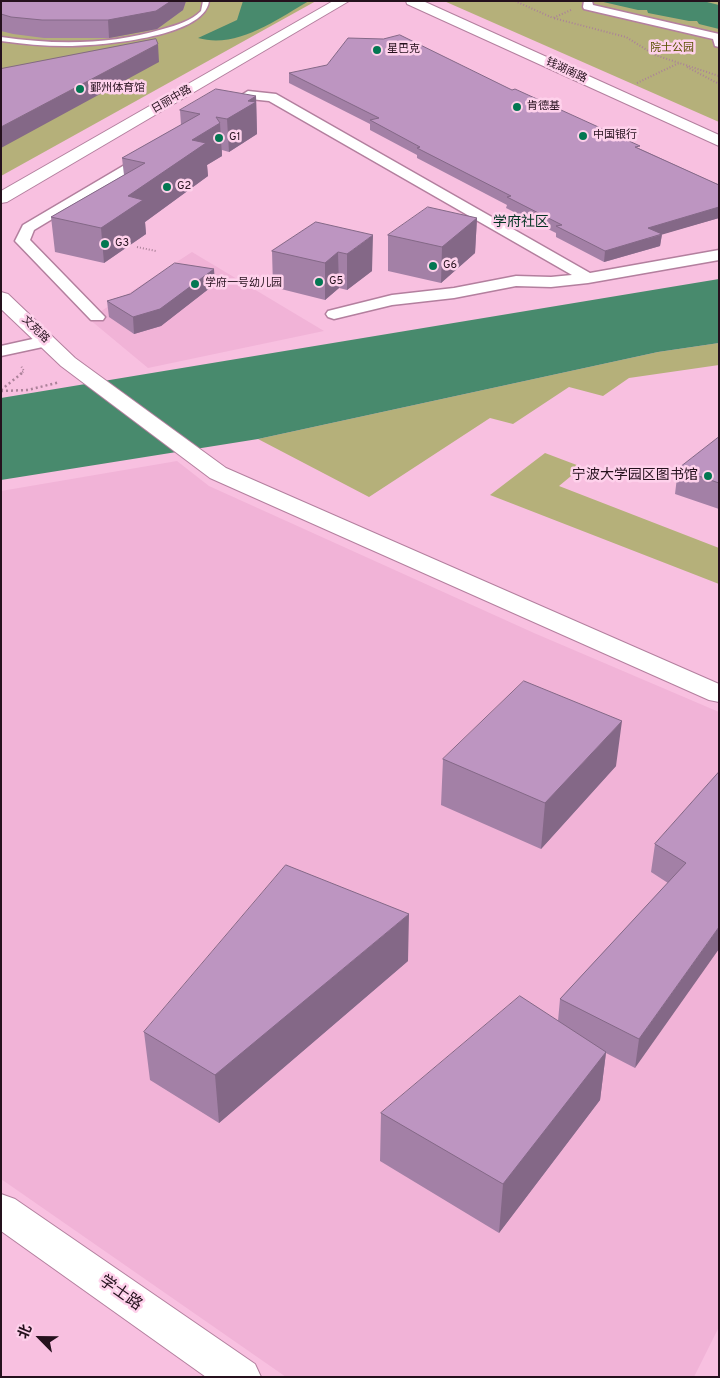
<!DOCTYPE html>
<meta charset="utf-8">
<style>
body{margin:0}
#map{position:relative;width:720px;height:1378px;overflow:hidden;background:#f8c0e0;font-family:Overpass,"Noto Sans SC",sans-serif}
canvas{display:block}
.frame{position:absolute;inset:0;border:2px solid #25111d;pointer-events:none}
.north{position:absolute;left:15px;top:1313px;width:50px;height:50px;-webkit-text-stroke:4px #fed1eb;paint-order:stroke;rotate:293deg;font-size:14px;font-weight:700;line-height:20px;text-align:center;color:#25111d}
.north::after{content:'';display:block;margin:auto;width:18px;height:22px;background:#25111d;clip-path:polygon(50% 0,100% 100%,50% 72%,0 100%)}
</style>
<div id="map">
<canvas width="720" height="1378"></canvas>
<div class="frame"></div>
<div class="north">北</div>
</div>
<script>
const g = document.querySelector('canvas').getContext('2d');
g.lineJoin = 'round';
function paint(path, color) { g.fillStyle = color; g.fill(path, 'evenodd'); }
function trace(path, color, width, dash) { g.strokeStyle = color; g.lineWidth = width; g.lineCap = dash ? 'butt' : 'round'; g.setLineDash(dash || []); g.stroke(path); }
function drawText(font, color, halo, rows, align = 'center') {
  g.font = font + ' Overpass,"Noto Sans SC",sans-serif'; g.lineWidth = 5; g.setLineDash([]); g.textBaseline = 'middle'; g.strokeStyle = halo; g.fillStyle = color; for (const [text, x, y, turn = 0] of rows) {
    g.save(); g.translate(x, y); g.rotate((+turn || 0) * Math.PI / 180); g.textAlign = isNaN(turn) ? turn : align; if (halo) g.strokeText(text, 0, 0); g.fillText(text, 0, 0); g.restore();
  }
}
paint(new Path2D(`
 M192 252 324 331 148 368 89 319Z
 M177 461 209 486 534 633 719 712V1327L694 1377H286L1 1179V491Z`), '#f1b3d7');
paint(new Path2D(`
 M1 1H316L1 176Z
 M444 1H719V122Z
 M719 343V365L629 378 603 396 569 387 513 424 490 418 369 497 258 439 658 352Z
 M545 453 582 467 559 486 719 548V584L490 495Z`), '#b5b07a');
paint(new Path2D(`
 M243 1H309C276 20 237 49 198 38L237 20Z
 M599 1H703L719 5V29L699 24 697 21H689L648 13 647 10H638Z
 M719 279V343L658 352 258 439 1 480V398Z`), '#488a6d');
const lane = new Path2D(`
 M203 1H209C205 38 96 46 66 46 44 46 23 44 1 41V37C56 45 110 45 163 29 177 25 191 21 201 11Z`);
const street = new Path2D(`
 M584 1H592L593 5 719 34V47L715 46 713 39 584 9 583 7Z
 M248 91 276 94 590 273 719 250V260L588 283 551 287 516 286 454 298 392 305 334 319 328 317 326 314 328 311 392 295 454 288 516 276 551 277 572 275 269 101 250 99 227 114 222 115 216 111Z
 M150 150 155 151 157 154 155 157 34 230 30 240 105 317 103 320H91L15 241 23 225Z
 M46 336 52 337 54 341 52 345 1 356V346Z`);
const secondary = new Path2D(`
 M333 1H349L7 202 1 203V191Z
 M1 292 8 294 75 358 226 468 719 684V702L709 700 210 478 61 366 1 309Z
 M1 1194 15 1199 255 1364 261 1377H206L1 1231Z`);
const primary = new Path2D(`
 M406 1H423L719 135V146L407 4Z`);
trace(lane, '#b37f9e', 3);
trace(street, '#b37f9e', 3);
trace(secondary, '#b37f9e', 2);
trace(primary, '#b37f9e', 2);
trace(new Path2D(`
 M515 1 553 18
 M571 10 553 18 626 37 655 55 719 76
 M687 67 719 84
 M637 83 679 63
 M137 247 156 251
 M20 374 24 371 21 366`), '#ab8199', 2, [1, 2]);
trace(new Path2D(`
 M1 390 22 373
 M1 391 28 390 60 382`), '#ab8199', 2.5, [2, 3]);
paint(lane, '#fff');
paint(street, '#fff');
paint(secondary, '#fff');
paint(primary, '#fff');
paint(new Path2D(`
 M1 1H186L183 10 157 29 109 38H44L13 34 1 31Z
 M289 73 512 90 719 185V218L662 234 660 246 604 262 556 237V233L506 208 507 205 417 158V155L370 130V124L289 83Z
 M256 96 257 134 229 152 222 150V156L207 165 208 176 145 222 146 234 104 263 55 252 51 217 124 175 122 158 181 125 180 110Z
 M477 218 475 253 441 283 388 271V235Z
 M316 222 372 271 347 290 339 288 325 300 273 287 272 251Z
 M215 284 161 326 134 334 109 317 107 301 130 294Z
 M719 437V509L675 494 678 469Z
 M443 759 616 766 541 849 441 805Z
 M719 772 635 1068 606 1053 600 1100 499 1233 380 1161 381 1113 558 1021 560 999 668 883 651 872 655 844Z
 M408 961 219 1123 150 1080 144 1032Z`), '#a380a6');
paint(new Path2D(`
 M171 1H186L183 10 157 29 109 38 108 20Z
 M158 44 159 62 1 148V127Z
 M256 96 257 134 229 152 227 119 248 101Z
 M220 123 222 156 207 165 208 176 145 222 146 234 104 263 101 228 128 196 192 140Z
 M719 207V218L647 239 648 228Z
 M477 218 475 253 441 283 442 247Z
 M662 234 660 246 604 262 605 251Z
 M373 235 372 271 347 290V254Z
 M338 252 339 288 325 300V263Z
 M214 269 215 284 161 326 134 334 133 317Z
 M622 721 616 766 541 849 545 803Z
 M409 914 408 961 219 1123 215 1075Z
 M719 927V949L635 1068 639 1039Z
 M606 1052 600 1100 499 1233 503 1184Z`), '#846887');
const building = new Path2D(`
 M1 1H171L156 11 108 20H42L11 17 1 14Z
 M400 35 512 90 515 89 640 146 635 147 719 185V207L648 228 662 234 605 251 556 226 562 225 507 197 511 196 417 148 420 147 370 120 379 118 289 73 327 65 348 38 383 39Z
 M156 39 158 44 1 127V69Z
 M216 89 256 96 248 101 256 102 227 119 216 117 220 123 192 140 206 143 128 196 143 200 101 228 51 217 145 163 122 158 200 114 180 110Z
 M428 207 477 218 442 247 388 235Z
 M316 222 373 235 347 254 338 252 325 263 272 251Z
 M175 263 214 269 160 309 133 317 107 301 130 294Z
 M719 437V483L678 469Z
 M524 681 622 721 545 803 443 759Z
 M719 772V927L639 1039 560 999 686 863 655 844Z
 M286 865 409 914 215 1075 144 1032Z
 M520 996 606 1052 503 1184 381 1113Z`);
paint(building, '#bd95c1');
trace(building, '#846887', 1);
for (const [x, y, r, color] of [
 [377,50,5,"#037752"],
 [80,89,5,"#037752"],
 [517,107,5,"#037752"],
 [583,136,5,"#037752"],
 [219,138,5,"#037752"],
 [167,187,5,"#037752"],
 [105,244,5,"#037752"],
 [433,266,5,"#037752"],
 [319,282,5,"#037752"],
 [195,284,5,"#037752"],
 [708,476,5,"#037752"]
]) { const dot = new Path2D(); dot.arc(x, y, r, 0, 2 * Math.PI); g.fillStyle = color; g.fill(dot); trace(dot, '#fed1eb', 2); }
drawText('11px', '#595101', '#fed1eb', [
 ["院士公园",672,49]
]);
drawText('11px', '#25111d', '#fed1eb', [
 ["星巴克",387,50],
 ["鄞州体育馆",90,89],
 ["肯德基",527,107],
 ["中国银行",593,136],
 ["G1",229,138],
 ["G2",177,187],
 ["G3",115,244],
 ["G6",443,266],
 ["G5",329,282],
 ["学府一号幼儿园",205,284]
], 'left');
drawText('11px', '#25111d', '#fed1eb', [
 ["钱湖南路",566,71,25],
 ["日丽中路",172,100,-30],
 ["文苑路",35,330,44]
]);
drawText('14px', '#033423', '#fed1eb', [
 ["学府社区",521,223]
]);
drawText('14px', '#25111d', '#fed1eb', [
 ["宁波大学园区图书馆",698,476]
], 'right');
drawText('16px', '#25111d', '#fed1eb', [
 ["学士路",120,1294,35]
]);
</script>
